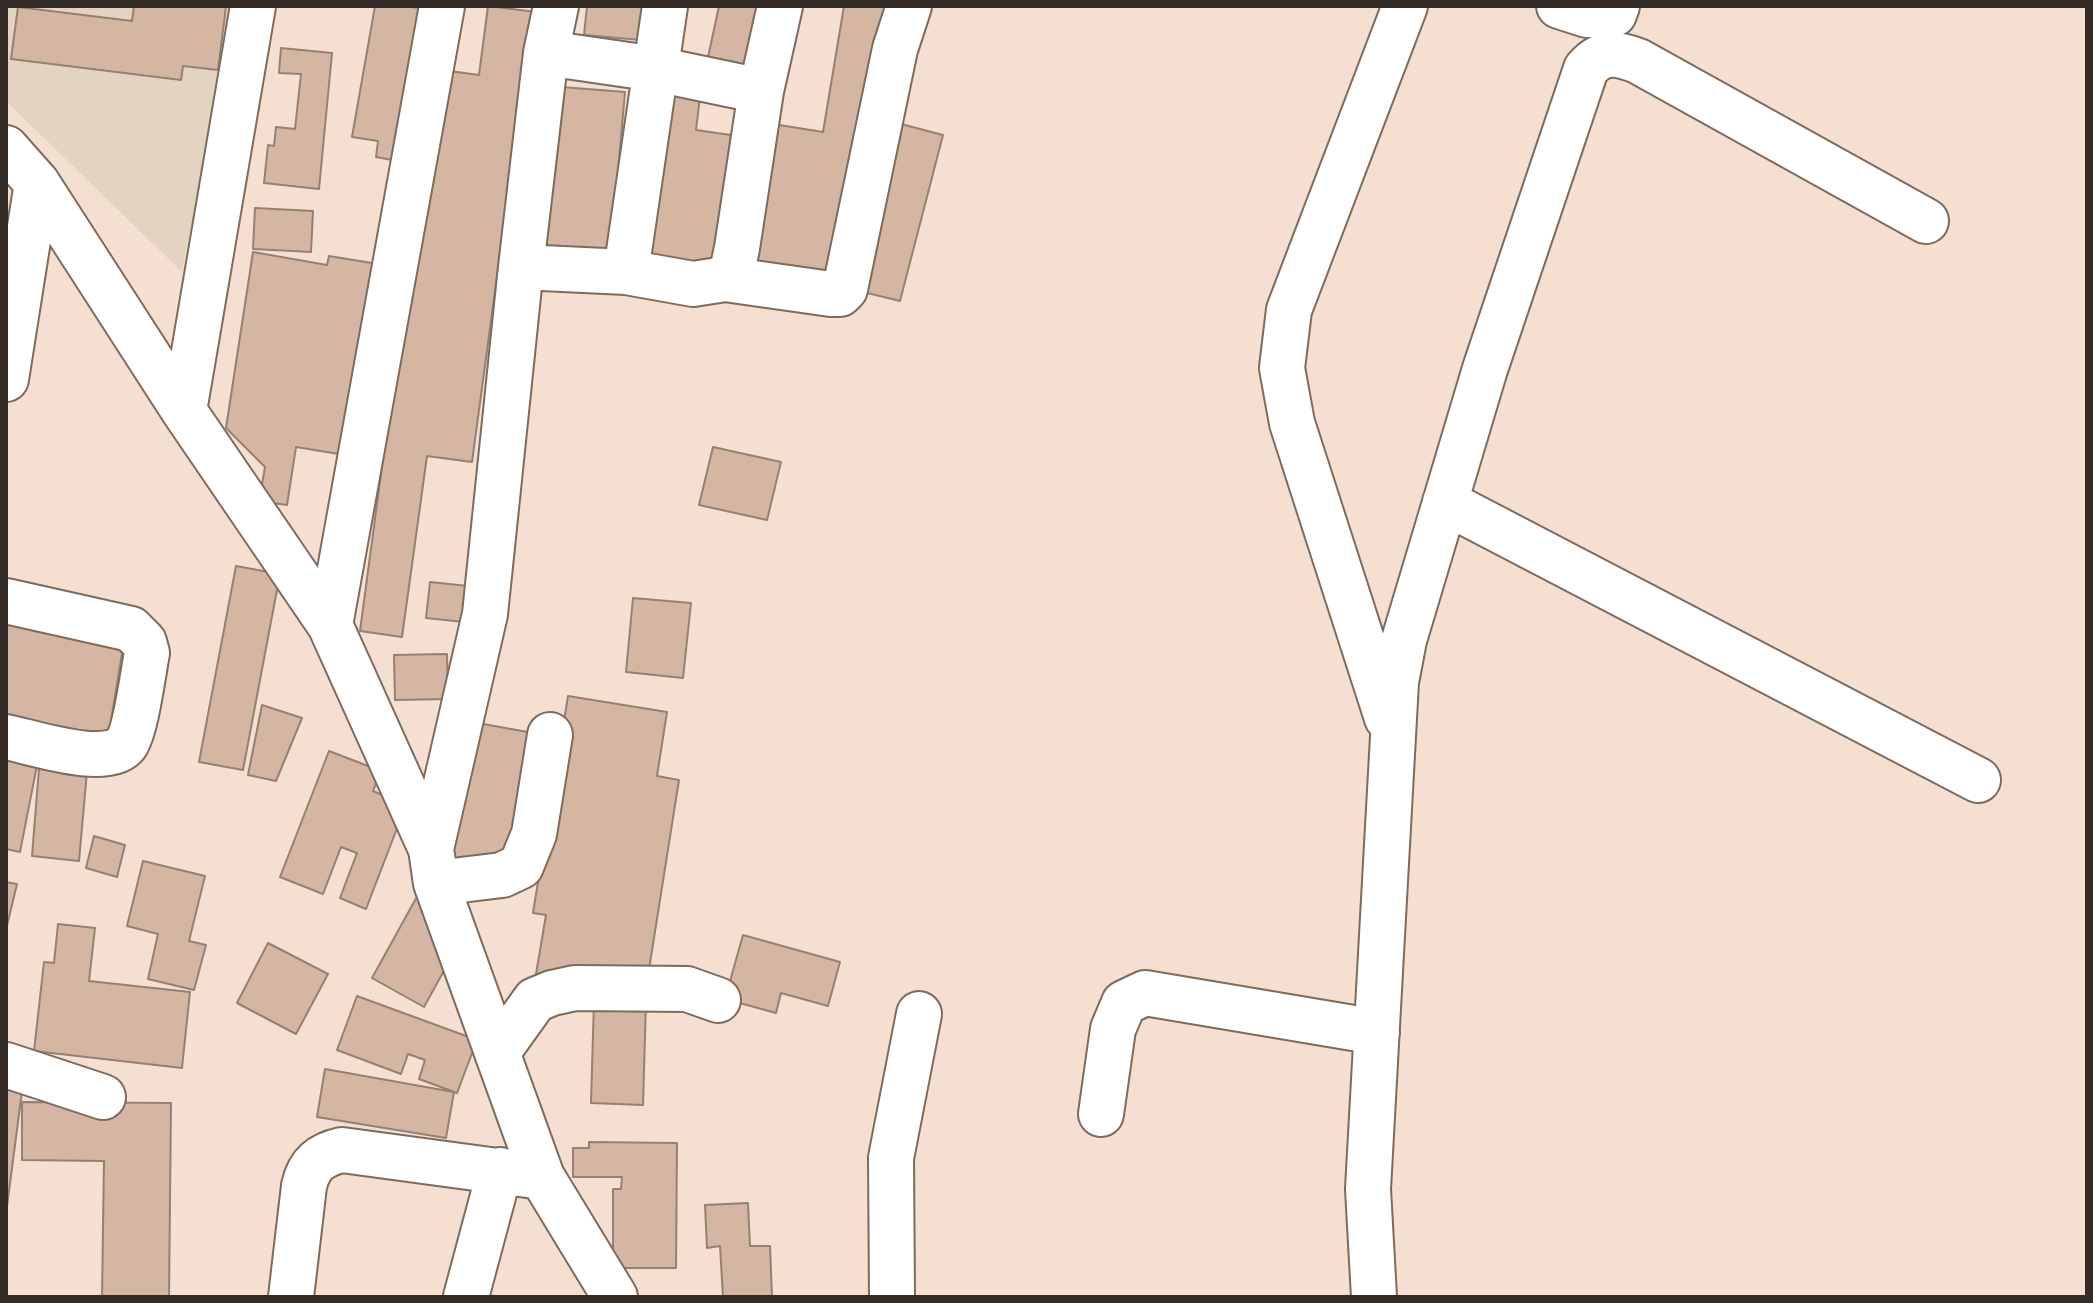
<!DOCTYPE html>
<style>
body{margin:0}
#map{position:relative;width:2093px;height:1303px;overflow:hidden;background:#f4dfd0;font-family:"DejaVu Sans",sans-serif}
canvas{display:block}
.frame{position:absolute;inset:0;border:8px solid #332b25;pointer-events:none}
</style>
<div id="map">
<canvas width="2093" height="1303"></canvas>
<div class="frame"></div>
</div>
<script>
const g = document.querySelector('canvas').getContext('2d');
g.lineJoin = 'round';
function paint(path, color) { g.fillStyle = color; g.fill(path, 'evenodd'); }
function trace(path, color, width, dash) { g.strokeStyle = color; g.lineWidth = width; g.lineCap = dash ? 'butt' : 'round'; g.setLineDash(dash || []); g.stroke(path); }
paint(new Path2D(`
 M6 6H237L182 272 6 101Z`), '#e2d4c1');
const building = new Path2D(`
 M134 6H226L218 70 183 66 181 80 11 59 18 7 132 21Z
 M375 6H407L429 10 403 162 376 157 378 141 352 137Z
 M488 6 536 12 505 217 472 462 427 456 402 637 360 631 435 69 479 75Z
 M587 6H656L652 41 584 35Z
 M719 6H764L751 70 707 62Z
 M844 6H886L839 289 748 276 773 124 823 132Z
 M281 48 332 53 319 189 264 183 268 145 274 146 276 127 295 129 301 74 279 73Z
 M671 86 701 89 696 130 731 135 713 275 640 267Z
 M562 87 625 92 610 263 544 258Z
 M901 124 943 135 900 301 859 291Z
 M255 208 313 211 311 252 253 249Z
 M253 252 327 265 329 256 384 265 351 456 296 447 287 505 259 501 265 467 226 428Z
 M713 447 781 462 767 520 699 505Z
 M236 566 280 574 243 770 199 762Z
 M430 582 468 586 464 622 426 618Z
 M633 598 691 603 683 678 626 672Z
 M6 622 124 641 108 740 6 724Z
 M447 654 448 699 395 700 394 655Z
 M568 696 667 712 657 776 679 780 647 982 607 985 536 974 546 915 533 913Z
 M262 705 302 718 276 781 248 775Z
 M478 723 533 733 507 870 452 859Z
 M6 750 39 755 20 852 6 849Z
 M329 751 381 771 373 791 406 805 366 909 340 898 357 853 341 847 323 894 280 877Z
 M40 756 88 760 79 861 32 856Z
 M94 836 125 845 117 877 86 868Z
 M143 861 205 876 189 941 206 945 194 990 148 979 158 934 127 926Z
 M6 882 17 884 6 930Z
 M419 893 444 907 430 933 457 947 424 1007 372 978Z
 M58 924 95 928 89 981 190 992 182 1068 34 1051 44 962 54 963Z
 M743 935 840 962 828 1006 781 993 776 1013 725 999Z
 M268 943 328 974 296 1034 237 1003Z
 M357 996 477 1040 457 1093 419 1079 425 1060 408 1054 401 1074 337 1050Z
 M594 1000 646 1001 643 1105 591 1103Z
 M325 1069 454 1092 446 1138 317 1117Z
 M6 1074 24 1076 6 1214Z
 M22 1102 171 1103 169 1297H102L104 1161 22 1160Z
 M589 1142 677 1143 676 1268H613V1189H621L622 1177H573V1148H589Z
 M748 1203 750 1246H770L772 1297H723L720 1246 707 1248 705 1205Z`);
paint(building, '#d4b6a3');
trace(building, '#958174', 2);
const minor = new Path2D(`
 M1559 6 1587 15 1614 14 1617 6
 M546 53 656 69 761 91
 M6 148 37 183 184 411 330 625 431 849 436 883 542 1177 615 1297
 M521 267 626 272 693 284 725 279 733 267 737 248 761 91 780 6
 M626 272 665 6
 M725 279 831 294H840L845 289 895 49 909 6
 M6 379 37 183
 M184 411 253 6
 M1445 502 1978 780
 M6 601 131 629 144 642 147 653C143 673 136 730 126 744 108 768 32 742 6 737
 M330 625 442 6
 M1387 718 1292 423 1282 368 1289 310 1405 6
 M431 849 485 614 521 267 546 53 556 6
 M436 883 502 875 521 866 534 834 550 735
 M497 1053 535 1000 552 993 575 988 687 989 718 1000
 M6 1065 103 1097
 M1101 1114 1113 1029 1124 1003 1145 993 1377 1032
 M291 1297 304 1186C309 1164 320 1155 342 1150L542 1177
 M466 1297 500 1170
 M892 1297 891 1158 919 1014
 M1374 1297 1368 1189 1396 682 1404 640 1485 369 1586 69C1602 50 1617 53 1638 61L1926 221`);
trace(minor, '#7d6b5d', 48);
trace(minor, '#fff', 44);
</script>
